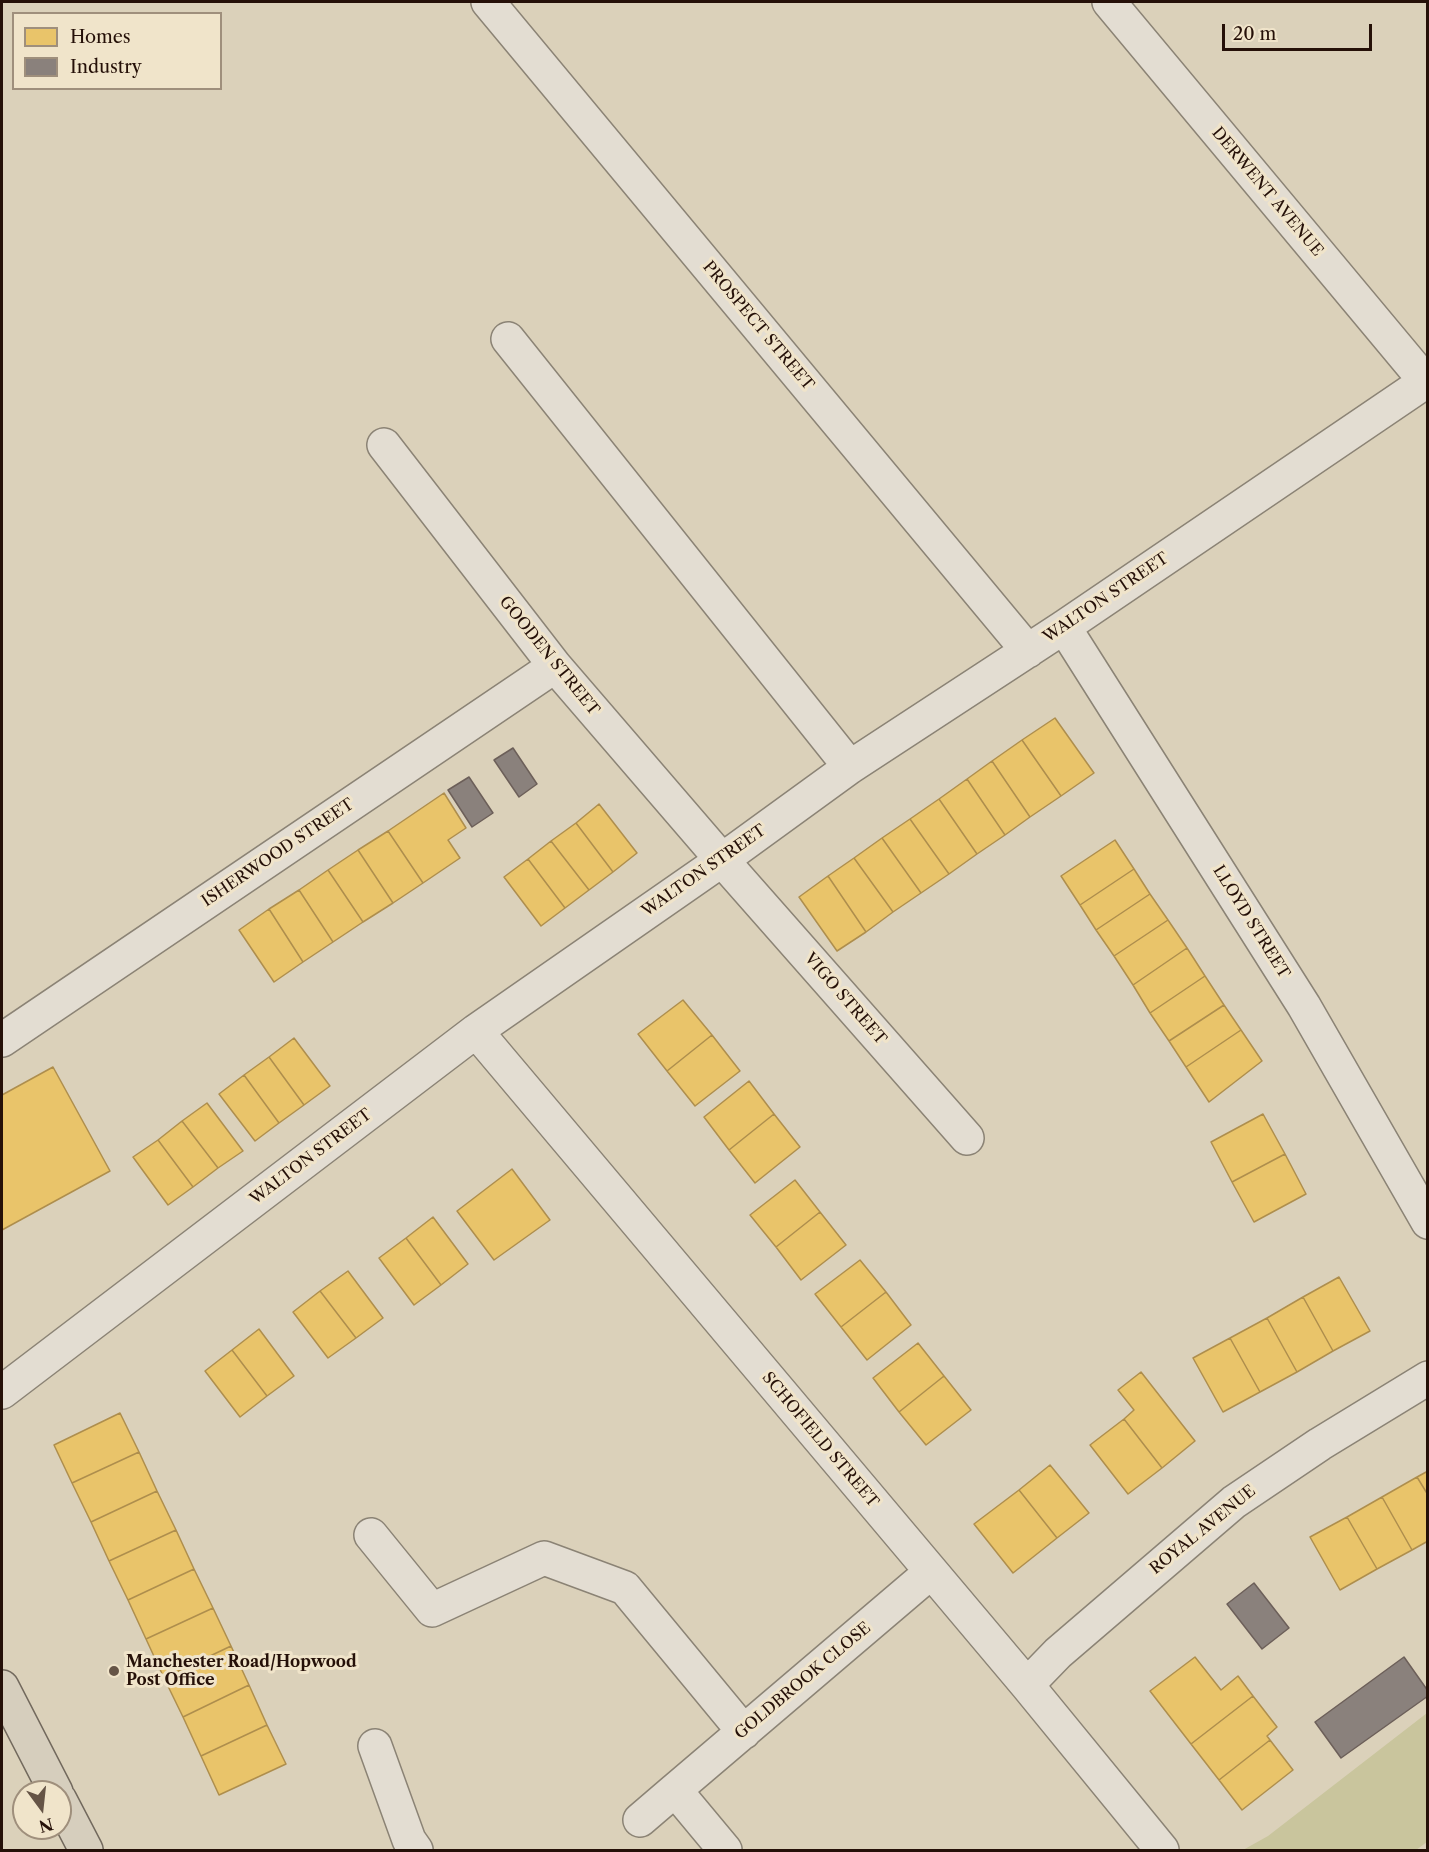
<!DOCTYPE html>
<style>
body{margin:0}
#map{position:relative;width:1429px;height:1852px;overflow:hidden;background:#dbd1ba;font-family:"Libre Caslon Text",serif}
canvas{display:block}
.frame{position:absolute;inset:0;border:3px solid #251008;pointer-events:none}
.legend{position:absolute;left:12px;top:12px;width:210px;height:78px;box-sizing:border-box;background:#f0e4ca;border:2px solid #9f8f7c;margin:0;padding:8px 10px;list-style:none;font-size:18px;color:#251008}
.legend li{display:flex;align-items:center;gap:12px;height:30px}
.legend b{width:30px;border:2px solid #9f8f7c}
.north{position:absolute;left:12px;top:1780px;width:60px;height:60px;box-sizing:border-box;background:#f0e4ca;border:2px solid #9f8f7c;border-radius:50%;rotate:165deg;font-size:16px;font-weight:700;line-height:24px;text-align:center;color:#251008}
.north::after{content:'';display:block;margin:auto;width:21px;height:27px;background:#655446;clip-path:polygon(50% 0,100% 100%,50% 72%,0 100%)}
.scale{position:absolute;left:1222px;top:24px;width:150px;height:27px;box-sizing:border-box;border:3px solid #251008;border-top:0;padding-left:8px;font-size:18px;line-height:21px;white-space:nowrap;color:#251008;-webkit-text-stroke:4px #f0e4ca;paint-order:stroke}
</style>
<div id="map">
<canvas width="1429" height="1852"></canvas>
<div class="frame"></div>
<ul class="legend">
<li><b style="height:16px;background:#e9c46a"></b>Homes</li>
<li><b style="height:16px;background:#8a817c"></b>Industry</li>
</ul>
<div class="north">N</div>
<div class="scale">20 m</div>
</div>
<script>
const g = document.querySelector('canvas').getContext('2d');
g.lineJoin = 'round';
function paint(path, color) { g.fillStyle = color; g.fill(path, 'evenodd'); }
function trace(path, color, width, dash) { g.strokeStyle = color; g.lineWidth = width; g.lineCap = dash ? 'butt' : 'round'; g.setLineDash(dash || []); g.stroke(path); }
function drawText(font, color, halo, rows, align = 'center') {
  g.font = font + ' "Libre Caslon Text",serif'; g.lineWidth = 6; g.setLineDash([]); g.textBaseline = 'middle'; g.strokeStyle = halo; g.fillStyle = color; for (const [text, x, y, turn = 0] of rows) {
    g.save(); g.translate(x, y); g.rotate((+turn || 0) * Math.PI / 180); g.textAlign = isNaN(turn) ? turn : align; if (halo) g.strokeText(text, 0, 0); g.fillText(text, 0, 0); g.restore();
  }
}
paint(new Path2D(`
 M1427 1713V1842L1416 1850H1243L1268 1836Z`), '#c9c59d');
const homes = new Path2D(`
 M1055 718 1094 773 1061 796 1022 740Z
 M1022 740 1061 796 1030 817 992 761Z
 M992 761 1030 817 1005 835 967 779Z
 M967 779 1005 835 977 854 939 799Z
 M444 793 466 828 448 840 460 858 423 883 388 831Z
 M939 799 977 854 949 874 910 819Z
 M599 804 637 853 613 872 576 823Z
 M910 819 949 874 921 893 882 838Z
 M576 823 613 872 589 890 551 841Z
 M388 831 423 883 393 903 358 850Z
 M882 838 921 893 893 912 854 858Z
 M1115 840 1134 869 1080 905 1061 876Z
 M551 841 589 890 565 908 528 859Z
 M358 850 393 903 363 922 328 870Z
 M854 858 893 912 866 932 828 876Z
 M528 859 565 908 541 926 504 877Z
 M1134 869 1150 894 1096 930 1080 905Z
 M328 870 363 922 333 942 299 890Z
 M828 876 866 932 837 951 799 897Z
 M299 890 333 942 303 962 269 909Z
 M1150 894 1168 920 1114 956 1096 930Z
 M269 909 303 962 274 982 239 930Z
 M1168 920 1187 948 1133 985 1114 956Z
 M1187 948 1205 976 1150 1013 1133 985Z
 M1205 976 1224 1005 1169 1041 1150 1013Z
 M683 1000 712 1035 667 1071 638 1034Z
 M1224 1005 1241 1030 1186 1067 1169 1041Z
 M1241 1030 1262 1061 1209 1102 1186 1067Z
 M712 1035 740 1071 695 1106 667 1071Z
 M294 1038 330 1086 304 1105 269 1057Z
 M269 1057 304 1105 279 1123 244 1075Z
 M53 1067 110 1171 2 1230V1095Z
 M244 1075 279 1123 255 1141 219 1094Z
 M749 1081 774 1114 729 1150 704 1117Z
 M207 1103 243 1151 218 1168 182 1121Z
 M774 1114 800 1147 755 1183 729 1150Z
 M1263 1114 1285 1154 1232 1182 1211 1142Z
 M182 1121 218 1168 193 1187 158 1140Z
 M158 1140 193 1187 168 1205 133 1157Z
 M1285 1154 1306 1194 1254 1222 1232 1182Z
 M512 1169 550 1220 494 1260 457 1211Z
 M795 1180 820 1212 776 1247 750 1215Z
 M820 1212 846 1245 801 1280 776 1247Z
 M433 1217 468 1264 441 1285 406 1238Z
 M406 1238 441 1285 414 1305 379 1258Z
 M860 1260 886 1292 841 1327 815 1294Z
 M348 1271 383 1318 356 1338 320 1291Z
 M1339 1277 1370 1331 1333 1351 1303 1297Z
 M320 1291 356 1338 328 1358 293 1312Z
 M886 1292 911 1325 867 1360 841 1327Z
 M1303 1297 1333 1351 1297 1372 1267 1318Z
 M1267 1318 1297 1372 1260 1392 1230 1338Z
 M259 1329 294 1376 267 1396 232 1350Z
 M1230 1338 1260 1392 1223 1412 1193 1358Z
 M918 1343 944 1376 899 1412 873 1378Z
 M232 1350 267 1396 240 1417 205 1371Z
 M1141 1372 1195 1441 1162 1468 1124 1419 1134 1410 1118 1390Z
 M944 1376 971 1410 926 1445 899 1412Z
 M120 1413 139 1452 72 1483 54 1445Z
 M1124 1419 1162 1468 1128 1494 1090 1445Z
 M139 1452 157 1491 91 1522 72 1483Z
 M1050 1465 1089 1513 1057 1538 1019 1490Z
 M1428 1471V1495L1417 1477Z
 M1417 1477 1428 1495V1541L1412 1550 1382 1497Z
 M1019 1490 1057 1538 1013 1573 974 1524Z
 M157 1491 176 1530 109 1561 91 1522Z
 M1382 1497 1412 1550 1377 1569 1347 1517Z
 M1347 1517 1377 1569 1340 1590 1310 1537Z
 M176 1530 194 1569 128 1600 109 1561Z
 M194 1569 213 1608 146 1639 128 1600Z
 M213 1608 231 1646 164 1678 146 1639Z
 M231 1646 249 1685 183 1717 164 1678Z
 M1195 1657 1221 1690 1238 1676 1253 1696 1191 1744 1150 1691Z
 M249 1685 267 1725 201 1756 183 1717Z
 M1253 1696 1277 1727 1267 1736 1270 1740 1219 1780 1191 1744Z
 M267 1725 286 1764 219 1795 201 1756Z
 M1270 1740 1293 1770 1242 1810 1219 1780Z`);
paint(homes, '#e9c46a');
trace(homes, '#ae8e4d', 1.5);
const industry = new Path2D(`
 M513 748 537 784 519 797 494 760Z
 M469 777 493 813 472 827 448 790Z
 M1254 1583 1289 1628 1262 1649 1227 1604Z
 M1404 1657 1428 1691V1696L1341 1758 1315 1722Z`);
paint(industry, '#8a817c');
trace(industry, '#6c5f59', 1.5);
const minor = new Path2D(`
 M488 2 1028 651
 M1109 2 1426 382
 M508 339 850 767
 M384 445 555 666 722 860 967 1138
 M1064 627 1304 1006 1428 1222
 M476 1031 1027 1685 1162 1850
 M2 1040 555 666
 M2 1392 476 1031 722 860 850 767 1064 627 1428 380
 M371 1535 432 1610 544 1558 625 1588 744 1732
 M1027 1685 1058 1653 1234 1502 1320 1444 1428 1378
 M375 1746 409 1840 416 1850
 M640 1820 675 1790
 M725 1850 675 1790 931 1572`);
const major = new Path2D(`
 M2 1687 56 1792
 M60 1800 86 1850`);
trace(minor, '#8b8375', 36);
trace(major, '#72695d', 36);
trace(minor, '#e3ddd2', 33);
trace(major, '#d6cebd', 33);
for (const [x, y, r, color] of [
 [114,1671,6,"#655446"]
]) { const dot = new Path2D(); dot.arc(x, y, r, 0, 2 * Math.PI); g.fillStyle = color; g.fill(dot); trace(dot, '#f0e4ca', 2); }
drawText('16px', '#251008', '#f0e4ca', [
 ["DERWENT AVENUE",1267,192,50],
 ["PROSPECT STREET",758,326,50],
 ["WALTON STREET",1106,598,-34],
 ["GOODEN STREET",549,656,51],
 ["ISHERWOOD STREET",278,853,-34],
 ["WALTON STREET",704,871,-35],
 ["LLOYD STREET",1251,922,58],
 ["VIGO STREET",845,999,49],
 ["WALTON STREET",311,1157,-37],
 ["SCHOFIELD STREET",820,1440,50],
 ["ROYAL AVENUE",1203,1530,-39],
 ["GOLDBROOK CLOSE",803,1681,-40]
]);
drawText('bold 16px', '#251008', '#f0e4ca', [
 ["Manchester Road/Hopwood",126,1662],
 ["Post Office",126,1680]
], 'left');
</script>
